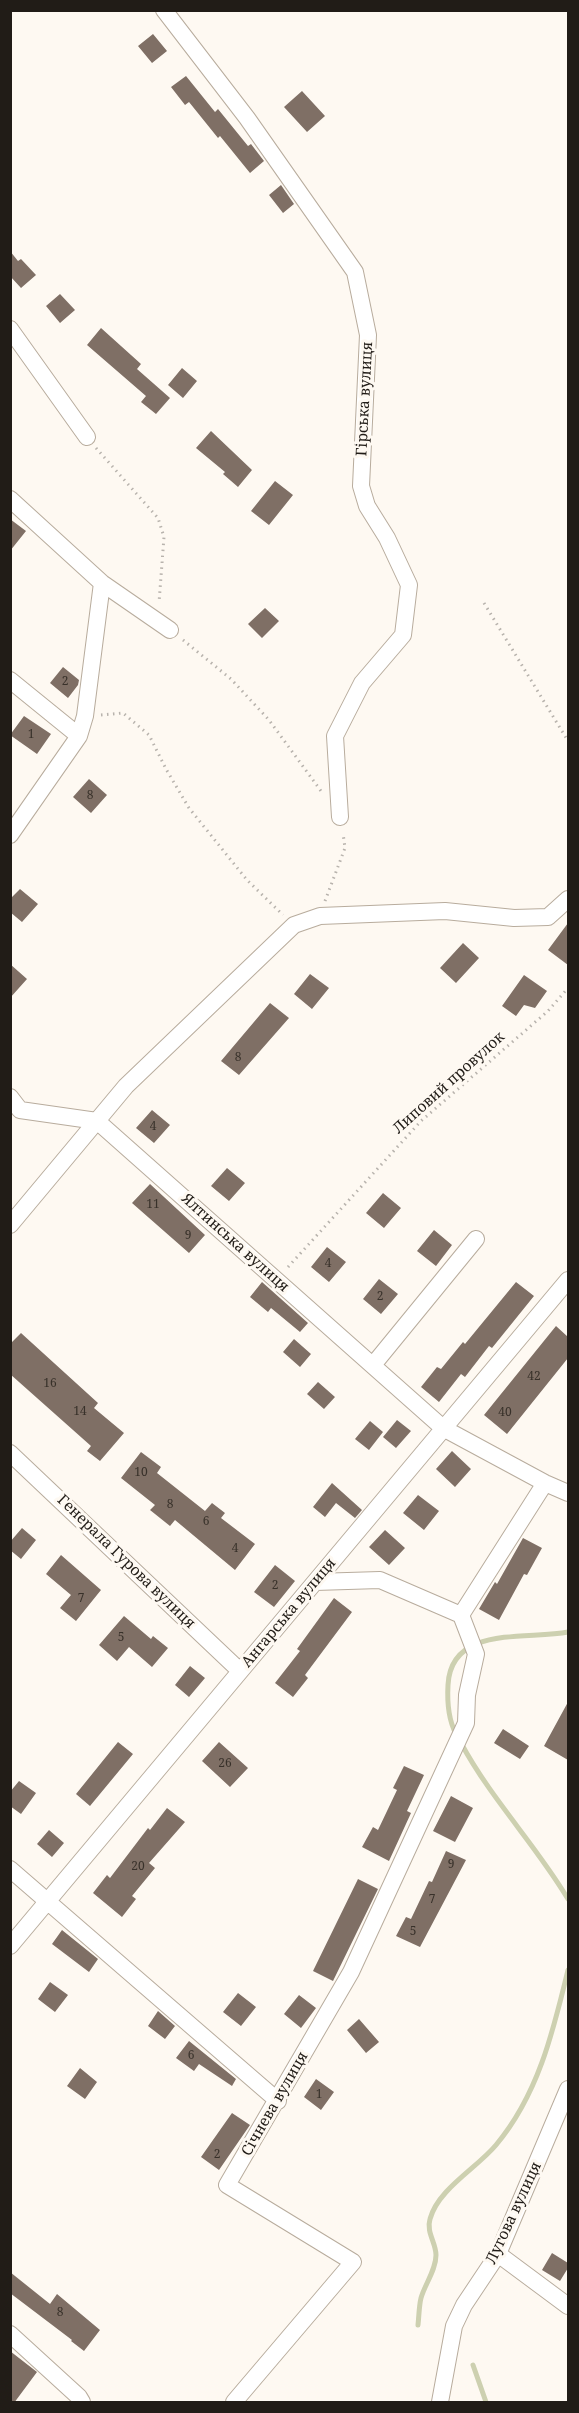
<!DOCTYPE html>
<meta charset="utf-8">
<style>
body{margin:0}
#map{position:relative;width:579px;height:2413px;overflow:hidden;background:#fef9f2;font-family:"Noto Serif",serif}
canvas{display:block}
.frame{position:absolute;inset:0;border:12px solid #211c17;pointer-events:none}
</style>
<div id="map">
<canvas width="579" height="2413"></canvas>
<div class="frame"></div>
</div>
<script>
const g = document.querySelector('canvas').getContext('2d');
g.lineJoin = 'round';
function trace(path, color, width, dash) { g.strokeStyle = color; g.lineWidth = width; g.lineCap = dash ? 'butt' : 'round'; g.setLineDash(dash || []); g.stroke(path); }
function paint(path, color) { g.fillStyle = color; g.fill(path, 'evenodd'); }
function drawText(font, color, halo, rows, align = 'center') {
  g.font = font + ' "Noto Serif",serif'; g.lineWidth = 6; g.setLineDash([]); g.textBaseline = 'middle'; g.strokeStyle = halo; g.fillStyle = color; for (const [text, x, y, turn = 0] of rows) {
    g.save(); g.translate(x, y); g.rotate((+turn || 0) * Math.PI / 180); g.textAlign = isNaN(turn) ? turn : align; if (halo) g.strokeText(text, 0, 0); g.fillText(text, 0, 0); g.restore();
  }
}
trace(new Path2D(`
 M456 1734C448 1719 447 1703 448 1685 451 1625 526 1640 568 1632
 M461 1743C491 1799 536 1845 568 1899
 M418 2325C419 2316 419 2306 421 2298 425 2284 436 2270 436 2255 436 2243 426 2232 430 2219 438 2189 477 2168 496 2145 538 2095 553 2032 568 1970
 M473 2365 486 2402`), '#cdd0b0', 5);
paint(new Path2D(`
 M153 34 167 51 152 63 138 46Z
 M186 76 215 112 218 109 248 146 251 144 264 161 250 173 220 136 218 138 189 102 185 105 171 87Z
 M302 91 325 116 307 132 284 107Z
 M281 185 294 204 283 213 269 195Z
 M10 251 18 261 21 259 36 275 21 288 10 276Z
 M60 294 75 310 60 323 46 306Z
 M101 328 141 364 137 369 170 398 156 414 141 402 146 396 87 345Z
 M182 368 197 381 183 398 168 385Z
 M211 431 252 470 238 487 223 474 225 472 196 448Z
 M275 481 293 495 269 525 251 511Z
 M10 519 26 531 10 551Z
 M265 608 279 621 262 638 248 624Z
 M63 667 79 680 78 685 68 698 50 683Z
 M24 716 51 734 37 754 10 735Z
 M89 779 107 795 91 813 73 797Z
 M20 889 38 904 22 922 10 912V899Z
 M568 923V965L548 950Z
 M463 943 479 958 456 983 440 968Z
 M10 964 27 979 10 998Z
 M310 974 329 988 312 1009 294 994Z
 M524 975 547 991 535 1008 524 1005 516 1016 502 1006Z
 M270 1003 289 1018 239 1075 221 1061Z
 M152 1110 170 1125 154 1143 136 1128Z
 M227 1168 245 1183 229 1201 211 1186Z
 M150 1184 205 1235 189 1253 132 1203Z
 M383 1193 401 1208 384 1228 366 1213Z
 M434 1230 452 1245 436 1266 417 1251Z
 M327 1247 346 1262 329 1282 311 1267Z
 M379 1279 398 1294 381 1314 363 1299Z
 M262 1282 308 1323 300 1332 271 1308 268 1312 250 1297Z
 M516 1282 534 1296 492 1348 489 1346 465 1377 461 1374 439 1402 421 1387 437 1367 441 1369 463 1342 465 1344Z
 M556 1326 568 1337V1358L507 1434 484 1415Z
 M21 1333 98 1403 94 1408 124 1433 100 1461 87 1451 91 1446 10 1374V1344Z
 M294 1339 311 1354 300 1367 283 1352Z
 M318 1382 335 1397 324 1409 307 1394Z
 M397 1420 411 1431 396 1448 383 1437Z
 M370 1421 383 1432 369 1450 355 1439Z
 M452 1451 471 1469 455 1487 436 1469Z
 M141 1452 161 1467 157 1473 205 1511 212 1503 225 1513 221 1518 255 1544 235 1570 175 1520 170 1526 150 1510 155 1505 121 1478Z
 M332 1483 362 1510 355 1518 336 1503 325 1517 313 1507Z
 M418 1495 439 1511 424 1530 403 1513Z
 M22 1528 36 1540 21 1559 10 1550V1542Z
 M385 1530 405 1548 389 1565 369 1547Z
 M523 1538 542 1548 527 1575 524 1574 499 1620 479 1609 495 1582 497 1584Z
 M61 1555 101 1590 76 1621 60 1608 71 1595 46 1574Z
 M275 1565 295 1581 274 1607 254 1592Z
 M334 1598 352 1612 305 1675 308 1678 293 1697 275 1683 300 1651 297 1649Z
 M124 1616 151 1639 153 1636 168 1648 152 1667 129 1647 117 1661 99 1645Z
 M190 1666 205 1678 189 1697 175 1685Z
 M568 1702V1760L544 1746Z
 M503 1729 529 1746 520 1759 494 1743Z
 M118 1742 133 1754 90 1806 76 1794Z
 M219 1742 248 1768 230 1787 202 1761Z
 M404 1766 424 1775 407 1811 411 1813 389 1861 362 1847 373 1827 378 1830 397 1790 393 1788Z
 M19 1781 36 1793 21 1814 10 1806V1792Z
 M451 1796 473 1808 455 1842 433 1831Z
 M167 1808 185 1822 149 1863 155 1868 132 1896 136 1899 122 1917 93 1893 107 1875 110 1878 148 1828 150 1830Z
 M49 1830 64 1843 52 1857 37 1844Z
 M446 1851 466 1860 420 1947 396 1936 406 1917 411 1919 429 1881 432 1882Z
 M358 1879 378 1889 333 1981 313 1971Z
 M62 1930 98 1959 89 1972 52 1944Z
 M50 1982 68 1995 55 2012 38 1999Z
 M238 1993 256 2007 241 2026 223 2012Z
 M299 1995 316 2008 301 2028 284 2014Z
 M158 2011 175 2026 165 2039 148 2026Z
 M359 2019 379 2042 366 2053 347 2030Z
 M189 2041 236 2079 232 2086 199 2064 194 2071 176 2058Z
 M80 2068 97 2082 85 2099 67 2086Z
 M316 2079 334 2092 321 2110 304 2097Z
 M232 2113 250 2125 219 2170 201 2157Z
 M552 2253 568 2263V2268L560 2281 542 2270Z
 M10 2272 50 2304 57 2294 100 2330 84 2351 71 2341 72 2340 10 2293Z
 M10 2351 37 2372 14 2403H10Z`), '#7f6f65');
const minor = new Path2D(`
 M164 10 247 118 355 272 368 335 361 486 367 506 387 538 409 585 403 635 362 683 335 736 340 817
 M10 329 87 437
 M10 499 102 583 170 630
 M10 680 79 736
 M10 835 79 736 85 716 102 583
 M10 1097 20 1110 97 1121 443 1428 545 1483 568 1493
 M10 1225 126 1086 294 925 320 916 445 911 514 918 548 917 568 899
 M373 1365 476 1239
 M10 1453 240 1671
 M461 1615 545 1483
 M10 1869 278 2101
 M10 1946 568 1280
 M498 2254 568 2306
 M10 2334 79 2397 82 2402
 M234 2402 353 2262 227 2185 351 1972 466 1723 467 1695 476 1654 461 1615 380 1580 315 1582
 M440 2402 454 2326 464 2305 498 2254 568 2089`);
trace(minor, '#b8ac9d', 18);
trace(new Path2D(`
 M96 448 158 518 164 537 159 603
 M484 603 568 741
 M183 640 231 679 269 720 321 791
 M101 715 123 713 149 735 166 769 189 808 247 880 283 915
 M325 901 345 848 343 833
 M288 1267 421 1121 548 1011 568 988`), '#b8b3ad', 3, [1.5, 4.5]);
trace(minor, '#fff', 16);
drawText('12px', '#38312a', null, [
 ["2",65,682],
 ["1",31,735],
 ["8",90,796],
 ["8",238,1058],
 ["4",153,1127],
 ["11",153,1205],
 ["9",188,1236],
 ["4",328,1264],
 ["2",380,1297],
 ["42",534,1377],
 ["16",50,1384],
 ["14",80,1412],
 ["40",505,1413],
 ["10",141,1473],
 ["8",170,1505],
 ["6",206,1522],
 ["4",235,1549],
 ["2",275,1586],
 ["7",81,1599],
 ["5",121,1638],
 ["26",225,1764],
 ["9",451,1865],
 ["20",138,1867],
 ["7",432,1900],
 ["5",413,1932],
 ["6",191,2056],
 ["1",319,2095],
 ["2",217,2155],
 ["8",60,2313]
]);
drawText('15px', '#211c17', '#fef9f2', [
 ["Гірська вулиця",365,399,-87],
 ["Липовий провулок",449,1083,-42],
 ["Ялтинська вулиця",235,1243,42],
 ["Генерала Гурова вулиця",126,1562,44],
 ["Ангарська вулиця",289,1613,-50],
 ["Січнева вулиця",275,2104,-60],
 ["Лугова вулиця",514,2213,-65]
]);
</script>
